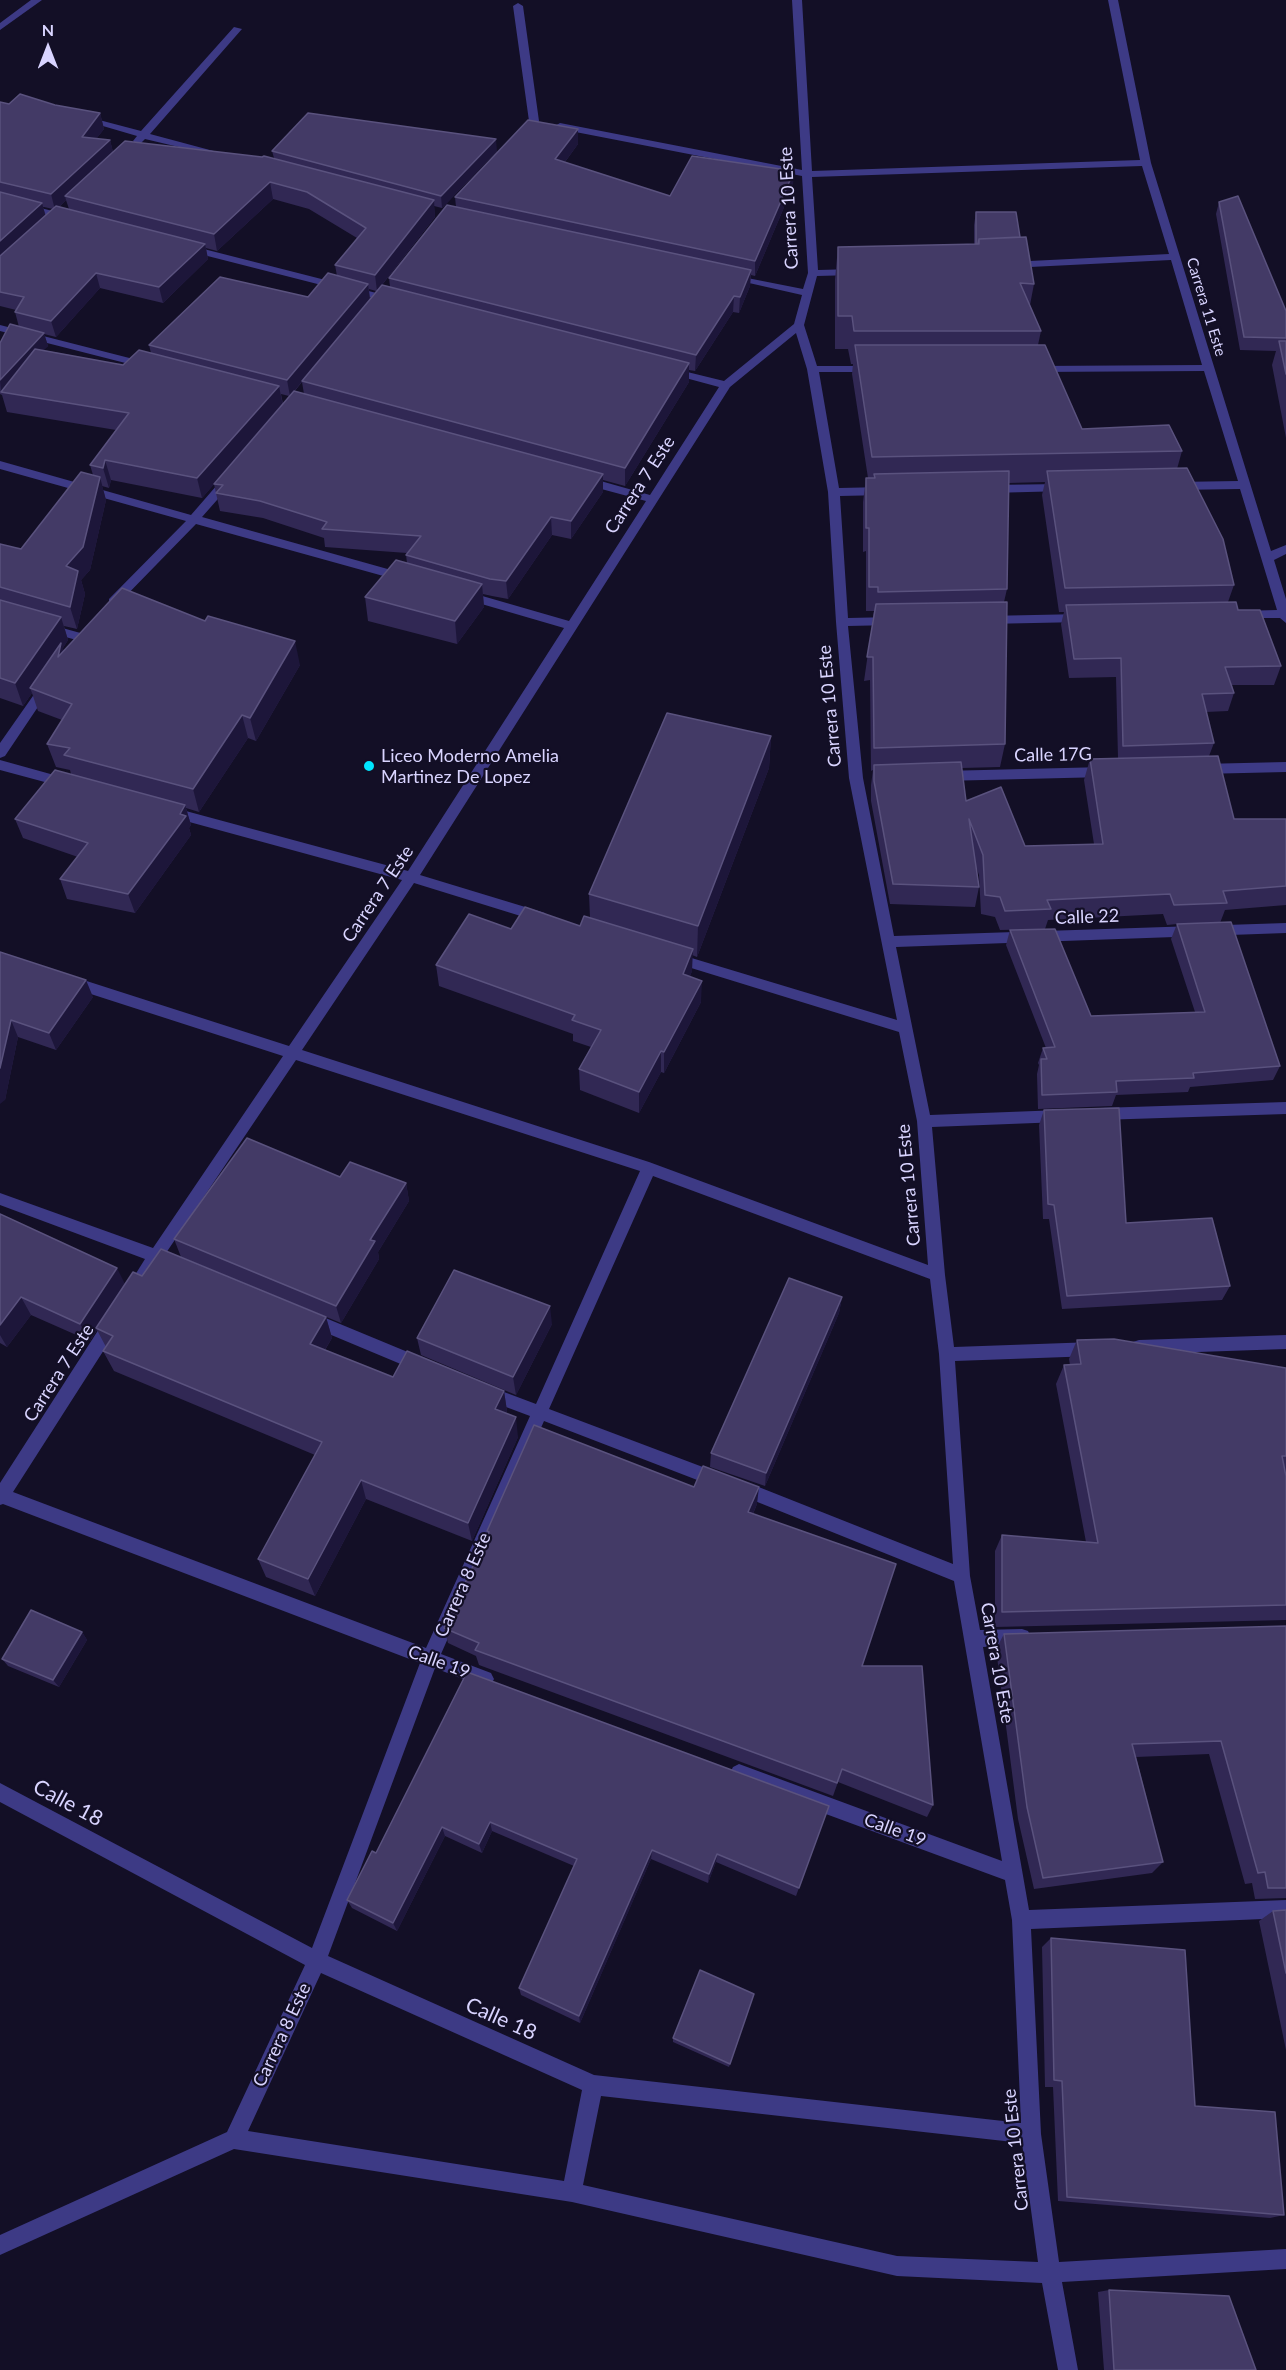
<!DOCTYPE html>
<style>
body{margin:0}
#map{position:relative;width:1286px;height:2370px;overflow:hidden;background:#130f26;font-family:Lato,sans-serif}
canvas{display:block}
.north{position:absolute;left:18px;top:18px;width:60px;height:60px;-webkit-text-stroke:4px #130f26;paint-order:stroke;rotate:0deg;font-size:16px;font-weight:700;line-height:24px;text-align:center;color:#d9d4ff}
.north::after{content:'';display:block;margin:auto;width:21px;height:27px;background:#d9d4ff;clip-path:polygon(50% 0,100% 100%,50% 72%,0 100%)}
</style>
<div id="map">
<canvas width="1286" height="2370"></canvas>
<div class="north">N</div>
</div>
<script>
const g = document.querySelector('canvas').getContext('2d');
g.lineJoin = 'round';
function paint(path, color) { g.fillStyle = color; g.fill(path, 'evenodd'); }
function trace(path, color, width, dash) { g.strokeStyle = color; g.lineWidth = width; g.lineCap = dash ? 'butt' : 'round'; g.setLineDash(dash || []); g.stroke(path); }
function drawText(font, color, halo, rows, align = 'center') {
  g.font = font + ' Lato,sans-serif'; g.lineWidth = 4.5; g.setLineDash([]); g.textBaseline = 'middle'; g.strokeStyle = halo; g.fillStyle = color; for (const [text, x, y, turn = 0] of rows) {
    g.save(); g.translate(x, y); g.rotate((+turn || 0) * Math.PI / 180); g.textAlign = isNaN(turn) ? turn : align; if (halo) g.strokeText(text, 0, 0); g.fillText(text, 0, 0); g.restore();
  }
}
paint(new Path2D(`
 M31 0H42L0 30V23Z
 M792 0H802L812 171 1140 160 1108 0H1118L1151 163 1271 551 1286 545V554L1274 560 1286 599V623L1280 618H1237V612L1241 611 1277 610 1240 489 1176 490 1170 486 1176 482 1238 481 1204 371 1035 372 1029 369 1035 366 1202 365 1171 260 1010 268 1005 265 1010 262 1169 254 1142 166 812 177 818 270 855 269 860 272 855 275 817 276 804 325 817 366H873L879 369 873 372H819L839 488 885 487 891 491 885 495 840 496 848 618 893 617 899 621 893 625 848 626 863 778 894 936 1286 923V933L896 947 930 1115 1061 1110 1066 1112 1068 1116 1066 1120 1061 1122 932 1127 945 1275 954 1347 1094 1342 1100 1344 1102 1349 1100 1354 1094 1356 955 1361 970 1576 980 1630 1022 1629 1028 1631 1031 1637 1028 1643 1022 1645 983 1647 1029 1910 1286 1900V1918L1031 1929 1041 2134 1059 2262 1286 2249V2269L1062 2282 1078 2370H1058L1042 2283 897 2276 572 2202 234 2149 0 2255V2235L227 2132 305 1965 0 1802V1783L312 1948 420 1663 3 1504 0 1505V1483L106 1318 112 1316 118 1318 120 1323 118 1328 13 1492 426 1648 530 1416 482 1398 480 1393 482 1388 488 1386 536 1404 640 1171 296 1060 166 1253 172 1259 169 1264 164 1266 159 1264C153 1273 149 1284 138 1280L135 1275 145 1259 0 1205V1193L153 1248 283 1056 66 986 64 982 66 978 71 976 289 1046 402 880 171 817 164 812 171 807 408 871 564 628 461 598V592L465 591 569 621 646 501 579 483V477L583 476 650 495 719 387 667 373V369L671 368 724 381 794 324 802 295 727 278V274L803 289 808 273 802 176 560 129 555 126 560 123 802 170ZM796 333 807 369 828 492 836 622 849 778 897 1020 675 953 668 958 675 963 899 1032 917 1121 928 1265 649 1162 302 1050 414 883 540 922 545 921 547 917 545 913 420 875 730 387ZM653 1176 930 1279 939 1354 953 1564 741 1480 735 1483 733 1488 735 1493 954 1581 1002 1861 739 1764 733 1767 730 1773 733 1779 739 1782 1005 1880 1012 1920 1021 2123 594 2075 328 1956 435 1668 485 1688 491 1685 494 1679 491 1673 441 1654 544 1421 718 1488 724 1485 726 1480 724 1475 549 1409ZM321 1973 582 2090 564 2181 248 2131ZM601 2096 1022 2143 1038 2262 897 2256 583 2185Z
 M518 3 523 6 539 121 521 138 516 135 529 121 513 6Z
 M234 27 242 29 150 134 221 153V157L145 139 141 143H135L133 141 137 136 79 119 84 116 141 131Z
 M0 198 73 216 74 218 69 221 0 204Z
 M188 245 396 298 397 300 392 303 184 250V246Z
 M0 325 149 363 150 365 145 368 0 331Z
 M0 461 191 515 224 477H232V483L202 517 409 575 411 578 405 582 196 524 117 605H109V599L186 521 0 469Z
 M1062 484 1068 488 1066 491 990 493 984 489 990 485Z
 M1082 614 1088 618 1082 622 986 624 980 620 986 616Z
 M48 624 84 634 86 637 80 641 44 631 42 628Z
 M46 682 50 683 52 686 50 689 5 756 0 758V743L42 683Z
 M0 760 72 780 74 783 67 788 0 770Z
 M1286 762V772L1201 774 1195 769 1201 764Z
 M1105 767 1111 772 1105 777 943 781 937 776 943 771Z
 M1286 1102V1114L1100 1120 1095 1118 1093 1114 1095 1110 1100 1108Z
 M311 1312 427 1360 429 1365 427 1370 421 1372 415 1370 305 1324 303 1319 305 1314Z
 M1286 1335V1349L1139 1354 1133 1352 1131 1347 1133 1342 1139 1340Z`), '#3d3a85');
paint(new Path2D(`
 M0 102 9 104 55 105 100 113 104 129 96 139 110 140 113 152 274 158 272 151H497L442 208 434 206 435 217 382 285 390 287 389 278 456 207 455 197 578 129V144L565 162 670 196 793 186 755 276 751 275 750 286 739 313 733 312 695 371 689 370V382L625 486 603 480V492L571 539 552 535 508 599 492 596 483 594 484 607 457 644 368 621 365 597 407 563 406 555 407 553 325 547 324 538 263 518 220 511 214 484 202 498 111 480 109 488 102 486 106 500 90 570 81 580 85 594 77 629 64 626 68 640 63 648V651L300 665 256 741 248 738 199 812 186 808 191 825 189 828 191 835 135 913 67 899 60 879 78 857 23 838 15 819 71 774 70 770 56 767 47 744 62 720 38 711 32 693 23 706 0 698V544L21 549 93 475 90 465 116 430 7 412 2 395 0 394V343L19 327 15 312 16 310 0 306ZM273 199 309 209 357 238 335 265 337 276 308 297 149 345 151 353 123 365 43 350 48 346 44 334 56 337 100 288 163 303 208 259 206 248 217 251ZM66 200 69 209 59 207ZM43 207H44L53 209 46 216ZM369 289 376 291 370 299ZM302 382 304 394 294 392ZM281 394 289 396 283 404Z
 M1219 202 1286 311V438L1272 365 1276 351 1240 350 1216 214Z
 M976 212 1020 237 1034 284 1030 305 1041 331 1038 345 1082 429 1182 451 1177 469 1234 585 1228 602 1238 610 1281 666 1274 685H1232L1234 693 1228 711 1206 712 1214 743 1209 756 1234 819H1286V905L1225 910 1220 923 1280 1066 1273 1080 1190 1087 1188 1092 1116 1095 1112 1106 1038 1109 1037 1074 1039 1065 1038 1063 1043 1048H1046L1006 945 1010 930 1091 1016 1195 1012 1171 939 1177 924 1167 925 1163 914 1048 920 1045 929 1000 930 995 917 981 914 979 875 977 869 979 887 975 907 890 904 871 801V785L873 770 871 771 870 680 864 681 874 611H866V551L863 552V502L866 478H868L852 374 853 364H851L848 349H835V279L838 247 974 244V225ZM1045 482 1042 495 1059 612H1064L1061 624 1069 678 1116 677 1118 758 1090 759 1084 780 1094 844 1025 846 966 801 962 768 1000 767 1005 744 1004 602 1007 589 1008 483Z
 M771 736 769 768 697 957 692 955V971L690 976 701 1002 664 1073 661 1072 639 1113 580 1090 579 1069 591 1047 573 1041V1034L439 986 436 965 511 929 580 926 590 918 589 894Z
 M0 952 93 997 56 1050 18 1037 5 1100Z
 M1044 1110 1126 1223 1230 1286 1222 1300 1062 1309 1049 1219H1043L1039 1125Z
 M340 1177 406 1183 409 1201 378 1252 379 1259 341 1323 181 1257 174 1239Z
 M0 1214 125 1284 142 1276 326 1317 332 1338 325 1350 393 1377 504 1391 507 1411 506 1413 518 1437 472 1541 366 1499 315 1596 266 1577 258 1559 315 1455 114 1371 103 1351 106 1347 97 1330 90 1341 31 1315 7 1347 0 1343Z
 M842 1297 839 1313 765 1486 710 1467 711 1453Z
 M552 1324 516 1395 421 1355 417 1338Z
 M1077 1340 1286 1368V1620L995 1627V1551L1002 1535 1086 1542 1056 1384 1064 1365H1070L1069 1359Z
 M694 1487 757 1504 753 1514 862 1666 933 1805 927 1817 838 1782 833 1796 479 1665 476 1656 448 1643 444 1628 488 1535 487 1531Z
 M1286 1626V1898L1255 1899 1252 1883 1245 1884 1209 1754 1136 1757 1163 1862 1152 1873 1034 1889 1018 1819 996 1649 1004 1634Z
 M82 1632 87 1640 59 1687 8 1666 2 1659Z
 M467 1672 829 1806 796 1896 716 1862 708 1883 651 1859 580 2023 521 1995 519 1988 574 1866 492 1831 482 1853 445 1836 397 1931 352 1908 347 1900 376 1853Z
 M1286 1910V2050L1259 1921 1273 1911Z
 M1051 1938 1195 2106 1284 2215 1270 2218 1058 2201 1053 2087H1045L1042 1947Z
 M754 1994 729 2067 673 2042V2038Z
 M1109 2290 1256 2370H1104L1098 2292Z`), '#312854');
paint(new Path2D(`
 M100 113 104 129 86 152 82 137Z
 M578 129V144L556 174 555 159Z
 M496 139 497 151 442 208 441 196Z
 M110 140 114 156 65 196 66 200 55 210 51 194Z
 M794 171 793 186 755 276V261Z
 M270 182 273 199 217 251 214 234Z
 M434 200 435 217 377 291 375 275Z
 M42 203 46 218 0 261V241Z
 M205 244 208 259 163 303 159 287Z
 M751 270 750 286 739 313 740 297Z
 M96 273 100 288 56 337 51 321Z
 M368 284 370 300 290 396 287 380Z
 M734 296 733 312 695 371 696 355Z
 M44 333 48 346 5 392H1L0 380Z
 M689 363V382L625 486V468Z
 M279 386 283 406 202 498 197 478Z
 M105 460 111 480 109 488 103 468Z
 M603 474V492L571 539V521Z
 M100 477 106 500 90 570 81 580 85 594 77 629 70 607 66 566Z
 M551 517 552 535 508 599 506 581Z
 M482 584 484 607 457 644 455 621Z
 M61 617 68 640 63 648 69 666 30 688 32 693 23 706 15 683Z
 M295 641 300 665 256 741 250 718Z
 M242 715 248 738 199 812 193 789Z
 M771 736 769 768 697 957 698 926Z
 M185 805 191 825 189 828 191 835 135 913 128 894Z
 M693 949 692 971 682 995 683 974Z
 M86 980 93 997 56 1050 49 1033Z
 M702 981 701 1002 664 1073V1052Z
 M11 1020 18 1037 5 1100 0 1104V1068Z
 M661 1051V1072L639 1113V1092Z
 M406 1183 409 1201 378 1252 379 1259 341 1323 336 1306 370 1240Z
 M117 1268 126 1286 96 1328 97 1330 90 1341 80 1324Z
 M21 1297 31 1315 7 1347 0 1335V1325Z
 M842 1297 839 1313 765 1486 766 1473Z
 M550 1306 552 1324 516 1395 513 1377Z
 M326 1317 332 1338 316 1364 310 1344Z
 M504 1391 507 1411 498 1429 495 1409Z
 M516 1417 518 1437 472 1541 468 1523Z
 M361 1480 366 1499 315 1596 308 1579Z
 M759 1487 757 1504 746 1529 748 1512Z
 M82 1632 87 1640 59 1687 53 1680Z
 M490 1822 492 1831 482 1853 479 1844Z
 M442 1827 445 1836 397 1931 393 1923Z
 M652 1850 651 1859 580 2023 579 2016Z
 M717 1854 716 1862 708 1883 709 1874Z`), '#1d163a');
const building = new Path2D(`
 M20 94 55 105 100 113 82 137 110 140 51 194 0 182V102L9 104Z
 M308 113 496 139 441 196 272 151Z
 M528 120 578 129 555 159 670 196 692 156 794 171 755 261 455 197Z
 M125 141 262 157 264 156 434 200 375 275 335 265 366 228 307 192 270 182 214 234 65 196Z
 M0 192 42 203 0 241Z
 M1238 196 1286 311V338L1244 337 1219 202Z
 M447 205 751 270 740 297 734 296 696 355 389 278Z
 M56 206 205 244 159 287 96 273 51 321 15 312 24 297 0 292V256Z
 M976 212H1016L1020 237 979 239 978 244H976Z
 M1026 237 1034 284 1020 283 1041 331H854L852 316H838V247L979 244V239Z
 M328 273 368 284 287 380 149 345 220 277 308 297Z
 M382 285 689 363 625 468 302 381Z
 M10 324 44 333 0 380V343Z
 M1279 341H1286V374Z
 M855 345H1045L1082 429 1169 425 1182 451 872 457Z
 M35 349 123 365 139 350 279 386 197 478 105 460 103 468 90 465 129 413 1 392Z
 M294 391 603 474 571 521 551 517 506 581 490 579 406 555 421 536 322 529 327 522 260 501 216 493 223 485 214 484Z
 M1187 468 1223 539 1234 585 1065 588 1047 471Z
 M1009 471 1007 589 878 592V587H869V528H866V478H875L874 474Z
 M81 472 100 477 83 547 66 566 78 571 70 607 0 587V544L21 549Z
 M396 560 482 584 455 621 365 597Z
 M122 588 205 621 208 616 295 641 250 718 242 715 193 789 64 755 70 748 47 744 72 704 30 688 61 643 58 657Z
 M0 600 61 617 15 683 0 678Z
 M1007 602 1005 744 874 748 873 657H867L876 604Z
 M1236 602 1238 610H1260L1281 666 1225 667 1234 693 1202 694 1214 743 1123 746 1121 658 1074 659 1066 605Z
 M667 713 771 736 698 926 589 894Z
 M1218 756 1234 819H1286V886L1223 891 1227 903 1174 905 1170 894 1047 900 1051 909 1005 911 1000 897 985 895 983 855 969 819 979 887 893 884 874 781V765L961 762 966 801 1001 787 1025 846 1103 844 1090 759Z
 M55 770 185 805 180 814 186 816 128 894 60 879 88 843 15 819Z
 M525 907 580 926 584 916 693 949 683 974 702 981 664 1052 661 1051 639 1092 579 1069 601 1030 572 1020 575 1015 436 965 469 914 511 929Z
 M1231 922 1280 1066 1193 1073 1194 1078 1116 1081 1117 1092 1042 1095 1041 1059H1047L1043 1048 1055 1047 1010 930 1055 929 1091 1016 1205 1012 1177 924Z
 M0 952 86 980 49 1033 11 1020 0 1068Z
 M1119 1108 1126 1223 1212 1218 1230 1286 1067 1296 1054 1205 1048 1204 1044 1110Z
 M247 1138 340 1177 350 1162 406 1183 370 1240 375 1241 336 1306 174 1239Z
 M0 1214 117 1268 80 1324 21 1297 0 1325Z
 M161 1249 326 1317 310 1344 393 1377 407 1351 504 1391 495 1409 516 1417 468 1523 361 1480 308 1579 258 1559 322 1442 103 1351 113 1336 96 1328 133 1272 142 1276Z
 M454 1270 550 1306 513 1377 417 1338Z
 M789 1278 842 1297 766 1473 711 1453Z
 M1114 1339 1286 1368V1456H1282L1286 1476V1605L1002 1612V1535L1098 1543 1064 1365 1081 1364 1077 1340Z
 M534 1425 694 1487 703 1466 759 1487 748 1512 896 1564 862 1666H922L933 1805 842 1769 837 1783 475 1650 479 1643 444 1628 489 1532 487 1531Z
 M31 1610 82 1632 53 1680 2 1659Z
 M1286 1626V1888H1268L1265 1872 1258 1873 1221 1741 1132 1744 1163 1862 1043 1878 1027 1807 1004 1634Z
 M467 1672 829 1806 799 1888 717 1854 709 1874 652 1850 579 2016 519 1988 577 1859 490 1822 479 1844 442 1827 393 1923 347 1900 372 1851 376 1853Z
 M1286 1910V1973L1273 1911Z
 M1051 1938 1185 1950 1195 2106 1275 2112 1284 2215 1067 2197 1062 2081 1054 2080Z
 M700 1970 754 1994 730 2064 673 2038Z
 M1109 2290 1229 2296 1256 2370H1114Z`);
paint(building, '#433a66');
trace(building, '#5a527e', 1.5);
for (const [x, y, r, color] of [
 [369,766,6,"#00e5ff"]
]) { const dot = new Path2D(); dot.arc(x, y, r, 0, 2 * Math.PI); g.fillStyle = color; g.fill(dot); trace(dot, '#130f26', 2); }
drawText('15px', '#d9d4ff', '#130f26', [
 ["Carrera 11 Este",1206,307,73]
]);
drawText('18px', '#d9d4ff', '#130f26', [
 ["Carrera 10 Este",789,208,-93],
 ["Carrera 7 Este",640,485,-57],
 ["Carrera 10 Este",830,706,-95],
 ["Calle 17G",1053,755,-1],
 ["Carrera 7 Este",378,894,-56],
 ["Calle 22",1087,917,-2],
 ["Carrera 10 Este",909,1185,-95],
 ["Carrera 7 Este",59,1373,-57],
 ["Carrera 8 Este",463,1585,-66],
 ["Calle 19",439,1662,20],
 ["Carrera 10 Este",997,1663,80],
 ["Calle 19",895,1830,20],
 ["Carrera 8 Este",282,2035,-65],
 ["Carrera 10 Este",1016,2150,-96]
]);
drawText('18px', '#d9d4ff', '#130f26', [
 ["Liceo Moderno Amelia",381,756],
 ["Martinez De Lopez",381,777]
], 'left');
drawText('21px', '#d9d4ff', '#130f26', [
 ["Calle 18",68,1803,28],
 ["Calle 18",501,2019,24]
]);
</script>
